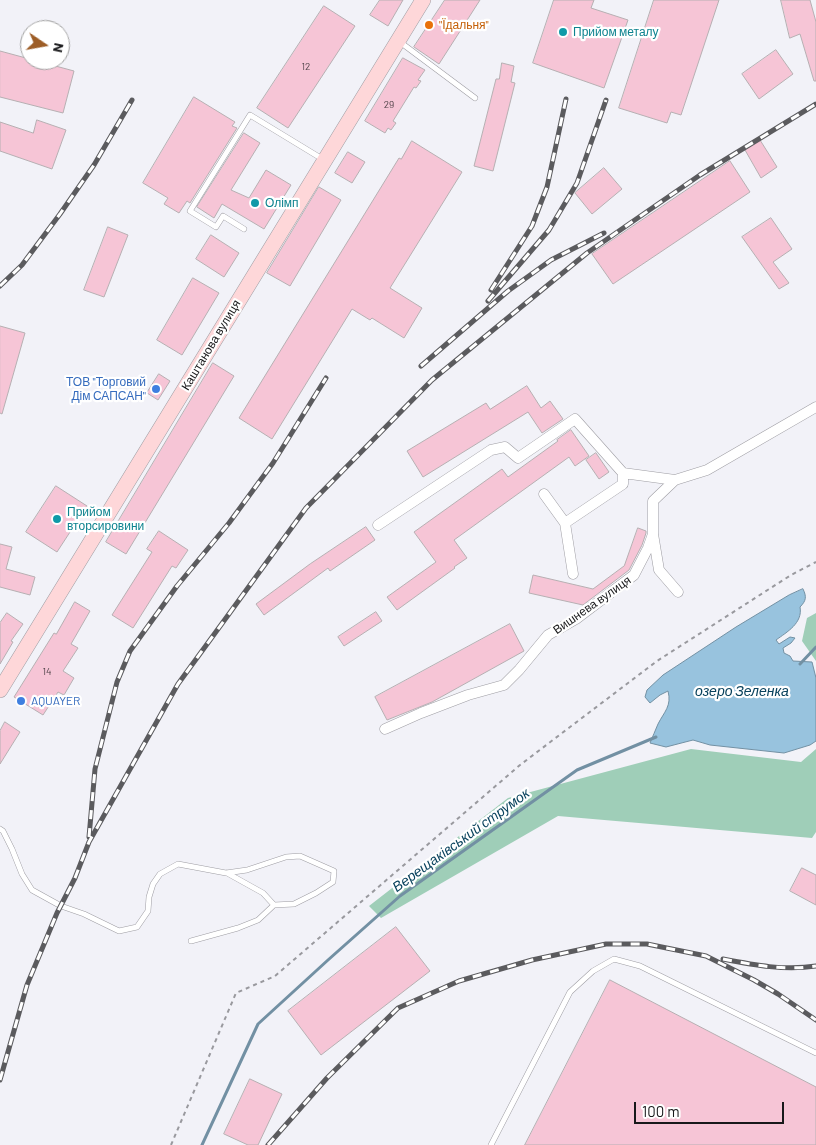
<!DOCTYPE html>
<meta charset="utf-8">
<style>
body{margin:0}
#map{position:relative;width:816px;height:1145px;overflow:hidden;background:#f2f2f8;font-family:Barlow,sans-serif}
canvas{display:block}
.north{position:absolute;left:20px;top:20px;width:50px;height:50px;box-sizing:border-box;background:#fff;border:1px solid #a3a3a3;border-radius:50%;rotate:102deg;font-size:14px;font-weight:700;line-height:20px;text-align:center;color:#18181a}
.north::after{content:'';display:block;margin:auto;width:18px;height:22px;background:#9d5d26;clip-path:polygon(50% 0,100% 100%,50% 72%,0 100%)}
.scale{position:absolute;left:634px;top:1102px;width:150px;height:22px;box-sizing:border-box;border:2px solid #18181a;border-top:0;padding-left:6px;font-size:15px;line-height:18px;white-space:nowrap;color:#18181a;-webkit-text-stroke:4px #fff;paint-order:stroke}
</style>
<div id="map">
<canvas width="816" height="1145"></canvas>
<div class="north">N</div>
<div class="scale">100 m</div>
</div>
<script>
const g = document.querySelector('canvas').getContext('2d');
g.lineJoin = 'round';
function paint(path, color) { g.fillStyle = color; g.fill(path, 'evenodd'); }
function trace(path, color, width, dash) { g.strokeStyle = color; g.lineWidth = width; g.lineCap = dash ? 'butt' : 'round'; g.setLineDash(dash || []); g.stroke(path); }
function drawText(font, color, halo, rows, align = 'center') {
  g.font = font + ' Barlow,sans-serif'; g.lineWidth = 4.5; g.setLineDash([]); g.textBaseline = 'middle'; g.strokeStyle = halo; g.fillStyle = color; for (const [text, x, y, turn = 0] of rows) {
    g.save(); g.translate(x, y); g.rotate((+turn || 0) * Math.PI / 180); g.textAlign = isNaN(turn) ? turn : align; if (halo) g.strokeText(text, 0, 0); g.fillText(text, 0, 0); g.restore();
  }
}
paint(new Path2D(`
 M816 613V661L802 641 807 618Z
 M691 749 801 762 816 749V832L812 838 558 816 381 918 369 906 508 798Z`), '#9fceb8');
const water = new Path2D(`
 M803 589C807 597 806 601 800 607 803 623 787 632 776 640L779 644 790 637 795 638 791 643 783 648 784 653 790 656 793 661 812 662 816 678V741L810 745 784 753 710 745 693 740 666 747 650 743C653 737 655 730 658 724 664 712 672 706 668 691L660 695 650 703 645 697 647 690 663 675 736 627 789 595Z`);
paint(water, '#98c3de');
trace(water, '#7290a3', 1);
trace(new Path2D(`
 M800 664 816 647
 M202 1145 258 1024 328 960 400 896 577 770 656 737`), '#7290a3', 3);
const building = new Path2D(`
 M380 0H403L388 26 370 15Z
 M445 0H480L439 64 414 47Z
 M554 0H594L591 8 628 20 604 88 533 63Z
 M654 0H719L681 115 671 112 667 123 619 108Z
 M781 0H810L816 22V81H814L800 34 790 38Z
 M324 6 355 26 288 128 257 108Z
 M776 50 793 74 759 99 742 74Z
 M0 51 74 71 63 113 0 97Z
 M403 58 425 70 418 80 421 81 416 88 414 87 393 121 396 123 391 130 388 128 385 133 365 121Z
 M502 63 514 66 511 82 515 83 493 171 474 166 496 79H499Z
 M194 97 235 122 232 126 237 128 190 203 187 201 179 213 164 204 168 198 143 183Z
 M37 120 66 130 52 169 0 151V122L33 133Z
 M244 133 260 143 231 190 249 198 266 170 291 185 264 229 222 204 214 218 197 207Z
 M760 140 777 167 761 178 745 150Z
 M412 141 462 172 390 288 422 308 404 338 372 318 370 320 352 309 272 439 239 418 399 158 401 159Z
 M348 152 365 162 352 183 335 173Z
 M730 161 750 192 613 284 592 254Z
 M604 168 622 189 592 214 575 193Z
 M319 187 341 200 290 286 267 273Z
 M771 218 792 249 773 262 789 283 779 289 742 237Z
 M108 227 128 235 104 297 84 290Z
 M211 235 239 253 224 277 196 259Z
 M193 278 219 293 182 355 157 340Z
 M0 326 25 333 2 414 0 413Z
 M213 363 234 376 126 554 106 542Z
 M159 374 170 381 158 400 147 393Z
 M527 386 541 408 550 401 563 419 542 433 528 412 423 477 407 451 486 403 490 409Z
 M571 430 589 456 575 466 569 457 454 540 467 558 454 567 455 568 397 610 387 597 436 562 414 532 502 469 508 477 558 441 557 440Z
 M596 453 609 472 599 479 586 460Z
 M56 486 87 506 57 552 26 532Z
 M366 527 375 540 330 571 328 568 264 615 256 604 310 564Z
 M638 528 646 531V533L642 545 629 570 583 605 529 593 533 575 593 589 624 566Z
 M159 531 188 550 176 568 172 566 133 628 112 615 152 552 147 549Z
 M0 544 12 547 6 569 35 577 30 595 0 587Z
 M75 602 90 611 71 644 78 648 63 671 74 678 64 695 58 692 43 715 14 697 54 633 56 634Z
 M376 612 382 621 344 646 338 637Z
 M7 613 23 624 11 641 13 642 0 664V623Z
 M510 624 524 651 432 702 387 720 375 697Z
 M5 722 20 732 0 764V731Z
 M802 868 816 875V905L790 891Z
 M396 927 430 971 321 1055 288 1011Z
 M610 980 816 1087V1145H525Z
 M250 1079 282 1094 258 1145H248L224 1134Z`);
paint(building, '#f6c5d6');
trace(building, '#b6afb2', 1);
const lane = new Path2D(`
 M400 42 475 98
 M244 229 223 216 216 227 190 211 250 115 324 160
 M0 829 3 831 12 849 22 874 32 890 61 906 84 914 119 931 137 927 148 911 149 897 153 884 160 874 178 864 226 873 247 870 286 857 300 856 334 871 333 882 316 893 294 904 274 905 258 920 238 928 191 941
 M227 873 263 893 274 905
 M491 1145 570 992 593 971 614 959 640 966 816 1053`);
const street = new Path2D(`
 M675 480 653 501V534L659 570 678 592
 M544 494 565 523
 M378 525 491 450 505 447 518 458 575 419 623 473 675 480 707 470 816 407
 M573 574 565 523 623 484V473
 M385 729 421 713 468 695 504 685 519 670 548 635 576 619 634 575 648 548 653 534`);
const secondary = new Path2D(`
 M0 690 423 0`);
trace(lane, '#9e9da3', 6);
trace(street, '#9e9da3', 11);
trace(secondary, '#9e9da3', 16);
trace(new Path2D(`
 M171 1145 236 993 275 976 520 765 657 661 791 575 816 562`), '#99999e', 2, [4, 4]);
trace(lane, '#fff', 5);
trace(street, '#fff', 10);
trace(secondary, '#fed7d9', 15);
const rail = new Path2D(`
 M0 286 22 265 60 214 94 165 132 100
 M491 290 532 226 547 187 566 99
 M488 301 549 230 577 183 606 100
 M421 366 508 291 551 260 604 233
 M89 837 95 769 117 682 130 651 177 586 229 523 273 463 326 378
 M723 959C754 965 785 971 816 966
 M0 1080 27 985 57 913 75 878 89 842 178 684 306 508 432 380 587 253 700 175 816 104
 M268 1145 327 1078 398 1008 459 981 532 960 606 944H647L706 956 754 980 778 994 816 1020`);
trace(rail, '#5b5b5e', 5);
trace(rail, '#fff', 3, [9]);
for (const [x, y, r, color] of [
 [429,25,5,"#e8710a"],
 [563,32,5,"#0f9aa8"],
 [255,203,5,"#0f9aa8"],
 [156,389,5,"#3f7fe0"],
 [57,519,5,"#0f9aa8"],
 [21,701,5,"#3f7fe0"]
]) { const dot = new Path2D(); dot.arc(x, y, r, 0, 2 * Math.PI); g.fillStyle = color; g.fill(dot); trace(dot, '#fff', 2); }
drawText('10px', '#504349', null, [
 ["12",306,67],
 ["29",389,105],
 ["14",47,672]
]);
drawText('12px', '#c56008', '#fff', [
 ["\"Їдальня\"",439,25]
], 'left');
drawText('12px', '#0d838f', '#fff', [
 ["Прийом металу",573,32],
 ["Олімп",265,203],
 ["Прийом",67,512],
 ["вторсировини",67,526]
], 'left');
drawText('12px', '#18181a', '#fff', [
 ["Каштанова вулиця",211,345,-59],
 ["Вишнева вулиця",592,605,-35]
]);
drawText('12px', '#366cbe', '#fff', [
 ["ТОВ \"Торговий",146,382],
 ["Дім САПСАН\"",146,396],
 ["AQUAYER",31,701,"left"]
], 'right');
drawText('italic 14px', '#09425d', '#fff', [
 ["озеро Зеленка",742,691],
 ["Верещаківський струмок",461,840,-36]
]);
</script>
